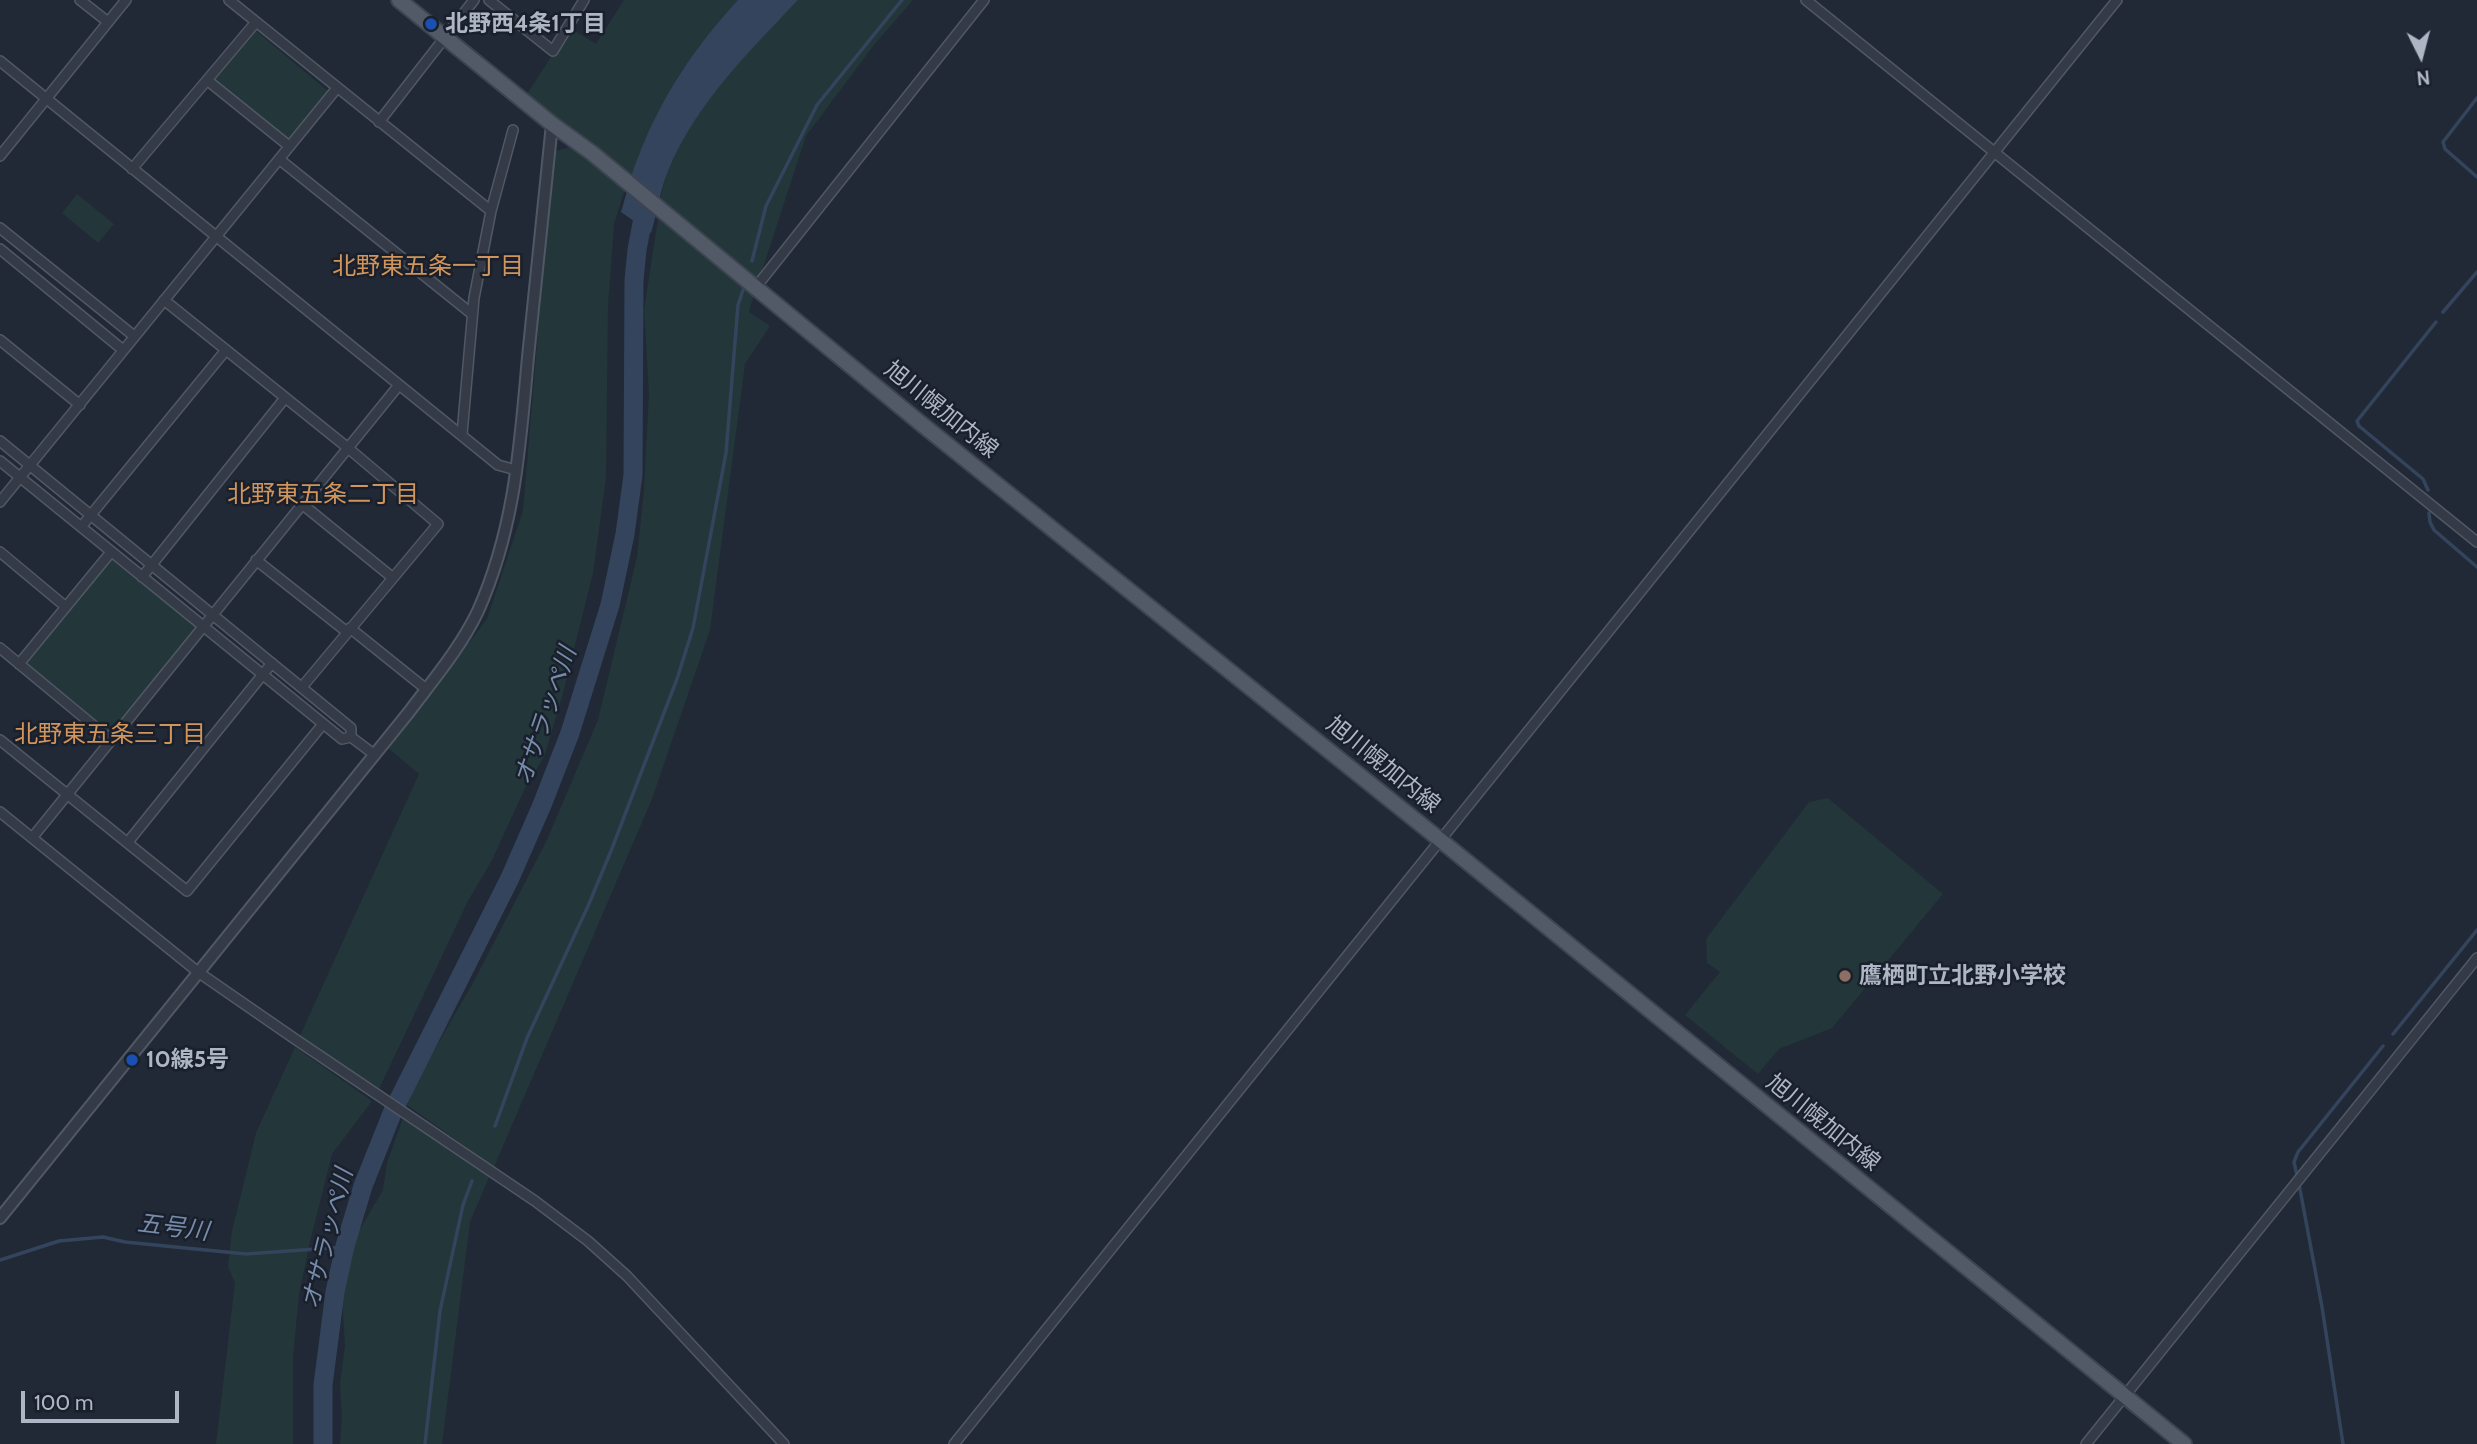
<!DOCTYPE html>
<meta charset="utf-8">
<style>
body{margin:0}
#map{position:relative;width:2477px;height:1444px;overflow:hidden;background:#212936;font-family:Cabin,sans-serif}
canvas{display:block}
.north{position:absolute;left:2386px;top:21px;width:70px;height:70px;-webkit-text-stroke:5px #19202b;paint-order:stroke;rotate:174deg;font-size:19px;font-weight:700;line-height:28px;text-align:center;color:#aeb5c4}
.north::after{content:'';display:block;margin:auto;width:24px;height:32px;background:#aeb5c4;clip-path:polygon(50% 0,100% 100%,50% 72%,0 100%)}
.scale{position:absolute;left:21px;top:1391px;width:158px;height:32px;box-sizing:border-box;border:4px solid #aeb5c4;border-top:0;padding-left:9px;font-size:21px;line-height:24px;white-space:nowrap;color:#aeb5c4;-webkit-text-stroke:5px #19202b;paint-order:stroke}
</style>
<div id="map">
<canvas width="2477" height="1444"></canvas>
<div class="north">N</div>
<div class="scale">100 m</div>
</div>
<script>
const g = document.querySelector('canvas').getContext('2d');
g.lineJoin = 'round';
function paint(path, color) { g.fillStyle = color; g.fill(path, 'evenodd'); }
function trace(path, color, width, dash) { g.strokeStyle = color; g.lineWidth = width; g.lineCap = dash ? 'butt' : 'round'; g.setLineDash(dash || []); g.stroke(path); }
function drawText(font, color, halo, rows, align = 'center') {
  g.font = font + ' Cabin,"Noto Sans JP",sans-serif'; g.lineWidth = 5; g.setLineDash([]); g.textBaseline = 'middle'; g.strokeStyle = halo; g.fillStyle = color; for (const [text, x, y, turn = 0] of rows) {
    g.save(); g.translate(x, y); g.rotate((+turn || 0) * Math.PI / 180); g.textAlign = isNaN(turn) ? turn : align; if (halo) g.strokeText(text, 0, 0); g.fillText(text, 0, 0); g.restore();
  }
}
paint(new Path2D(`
 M624 0H738C690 51 652 112 631 179L525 97 570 28 596 44Z
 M798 0H913L874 45 806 136 757 286 659 203C662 193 664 182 667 172 691 107 751 50 798 0Z
 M255 30 329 92 287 141 214 78Z
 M570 147 625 189 614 224 608 306 606 478 593 573 562 697 544 757 526 786 492 860 468 901 379 1089 299 1038 419 774 388 748 487 619 523 511 553 152Z
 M77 194 114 224 98 243 62 213Z
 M658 219 754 294 749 312 770 326 745 364 710 630 652 799 494 1167 407 1105 421 1073 473 983 546 842 598 720 637 557 644 490 649 393 644 310Z
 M111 559 196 628 111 734 24 664Z
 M1828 798 1943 894 1832 1028 1779 1049 1758 1074 1685 1015 1720 972 1707 963 1706 939 1809 802Z
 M295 1047 372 1101 332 1154 310 1242 299 1294 293 1357V1444H216L235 1283 228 1267 232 1231 256 1133Z
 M403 1118 490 1175 470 1222 442 1444H340L342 1420 340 1383 345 1346 342 1298 356 1236 383 1190 387 1163Z`), '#233639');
paint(new Path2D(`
 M738 0H798C750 51 695 104 668 171 660 190 657 213 651 233L621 212C627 193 631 173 639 155 661 97 696 45 738 0Z`), '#35445d');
trace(new Path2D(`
 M2477 98 2443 142 2445 149 2477 177
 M752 261 766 206 817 105 902 0
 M2443 312 2477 272
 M2428 490 2423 479 2359 426 2357 421 2436 322
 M2429 513 2430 522 2434 530 2477 567
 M2393 1034 2477 930
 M495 1126 527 1038 588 906 611 851 677 679 693 628 726 453 738 305 743 290
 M2297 1176 2294 1162 2298 1152 2383 1046
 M2299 1184 2322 1307 2343 1444
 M0 1260 59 1241 103 1237 125 1242 246 1254 345 1247
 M425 1444 440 1311 463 1205 472 1181`), '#35445d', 3.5);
trace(new Path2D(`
 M323 1444V1385L335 1292 345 1246 363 1186 393 1111 510 878 542 805 570 733 610 605 625 534 633 475 634 280 637 250 646 202`), '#35445d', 19);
const minor = new Path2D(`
 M80 0 108 22
 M229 0 491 211
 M489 0 553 51 584 0
 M1806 0 2477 542
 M0 61 498 465 516 470
 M207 80 289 146
 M379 122 474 0
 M0 156 126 0
 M279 159 472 314
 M132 169 256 22
 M0 228 134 336
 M0 249 123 350
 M756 287 984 0
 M164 300 348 448 438 524 302 687
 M0 340 80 405
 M462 434 474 298 491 211 513 130
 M0 441 351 728V737L375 755
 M0 461 342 739 351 737
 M0 502 337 88
 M302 504 393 578
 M81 527 226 350
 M0 552 66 607
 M256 560 347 632
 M142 577 285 398
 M350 628 426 689
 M0 648 111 740
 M19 664 111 552
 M0 740 187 891 323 724
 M0 812 198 972 295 1039 535 1201 588 1241 627 1276 784 1444
 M32 838 399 385
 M128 842 272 663
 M954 1444 2117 0
 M2086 1444 2477 958`);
const tertiary = new Path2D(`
 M0 1218 409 712C433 680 461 647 478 611 515 528 520 446 528 357 536 279 544 202 552 124`);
const primary = new Path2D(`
 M399 0 552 124 592 153 919 422 1439 839 2184 1444`);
trace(minor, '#515865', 12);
trace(tertiary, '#515865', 14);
trace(primary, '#3d4451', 18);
trace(minor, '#343b47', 9);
trace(tertiary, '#343b47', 10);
trace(primary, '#525a67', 14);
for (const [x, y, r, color] of [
 [431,24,7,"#1a4fb4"],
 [1845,976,7,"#8d6e63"],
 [132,1060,7,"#1a4fb4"]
]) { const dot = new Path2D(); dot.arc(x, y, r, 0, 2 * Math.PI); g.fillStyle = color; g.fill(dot); trace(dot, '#19202b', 2.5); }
drawText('bold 23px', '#aeb5c4', '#19202b', [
 ["北野西4条1丁目",445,24],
 ["鷹栖町立北野小学校",1859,976],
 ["10線5号",146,1060]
], 'left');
drawText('23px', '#aeb5c4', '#19202b', [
 ["旭川幌加内線",941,410,39],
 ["旭川幌加内線",1383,765,39],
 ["旭川幌加内線",1823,1123,39]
]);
drawText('24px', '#d0945d', '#19202b', [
 ["北野東五条一丁目",428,267],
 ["北野東五条二丁目",323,495],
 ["北野東五条三丁目",110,735]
]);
drawText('italic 24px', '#778bab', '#19202b', [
 ["オサラッペ川",546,716,-71],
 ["五号川",173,1228,7],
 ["オサラッペ川",328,1239,-76]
]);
</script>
